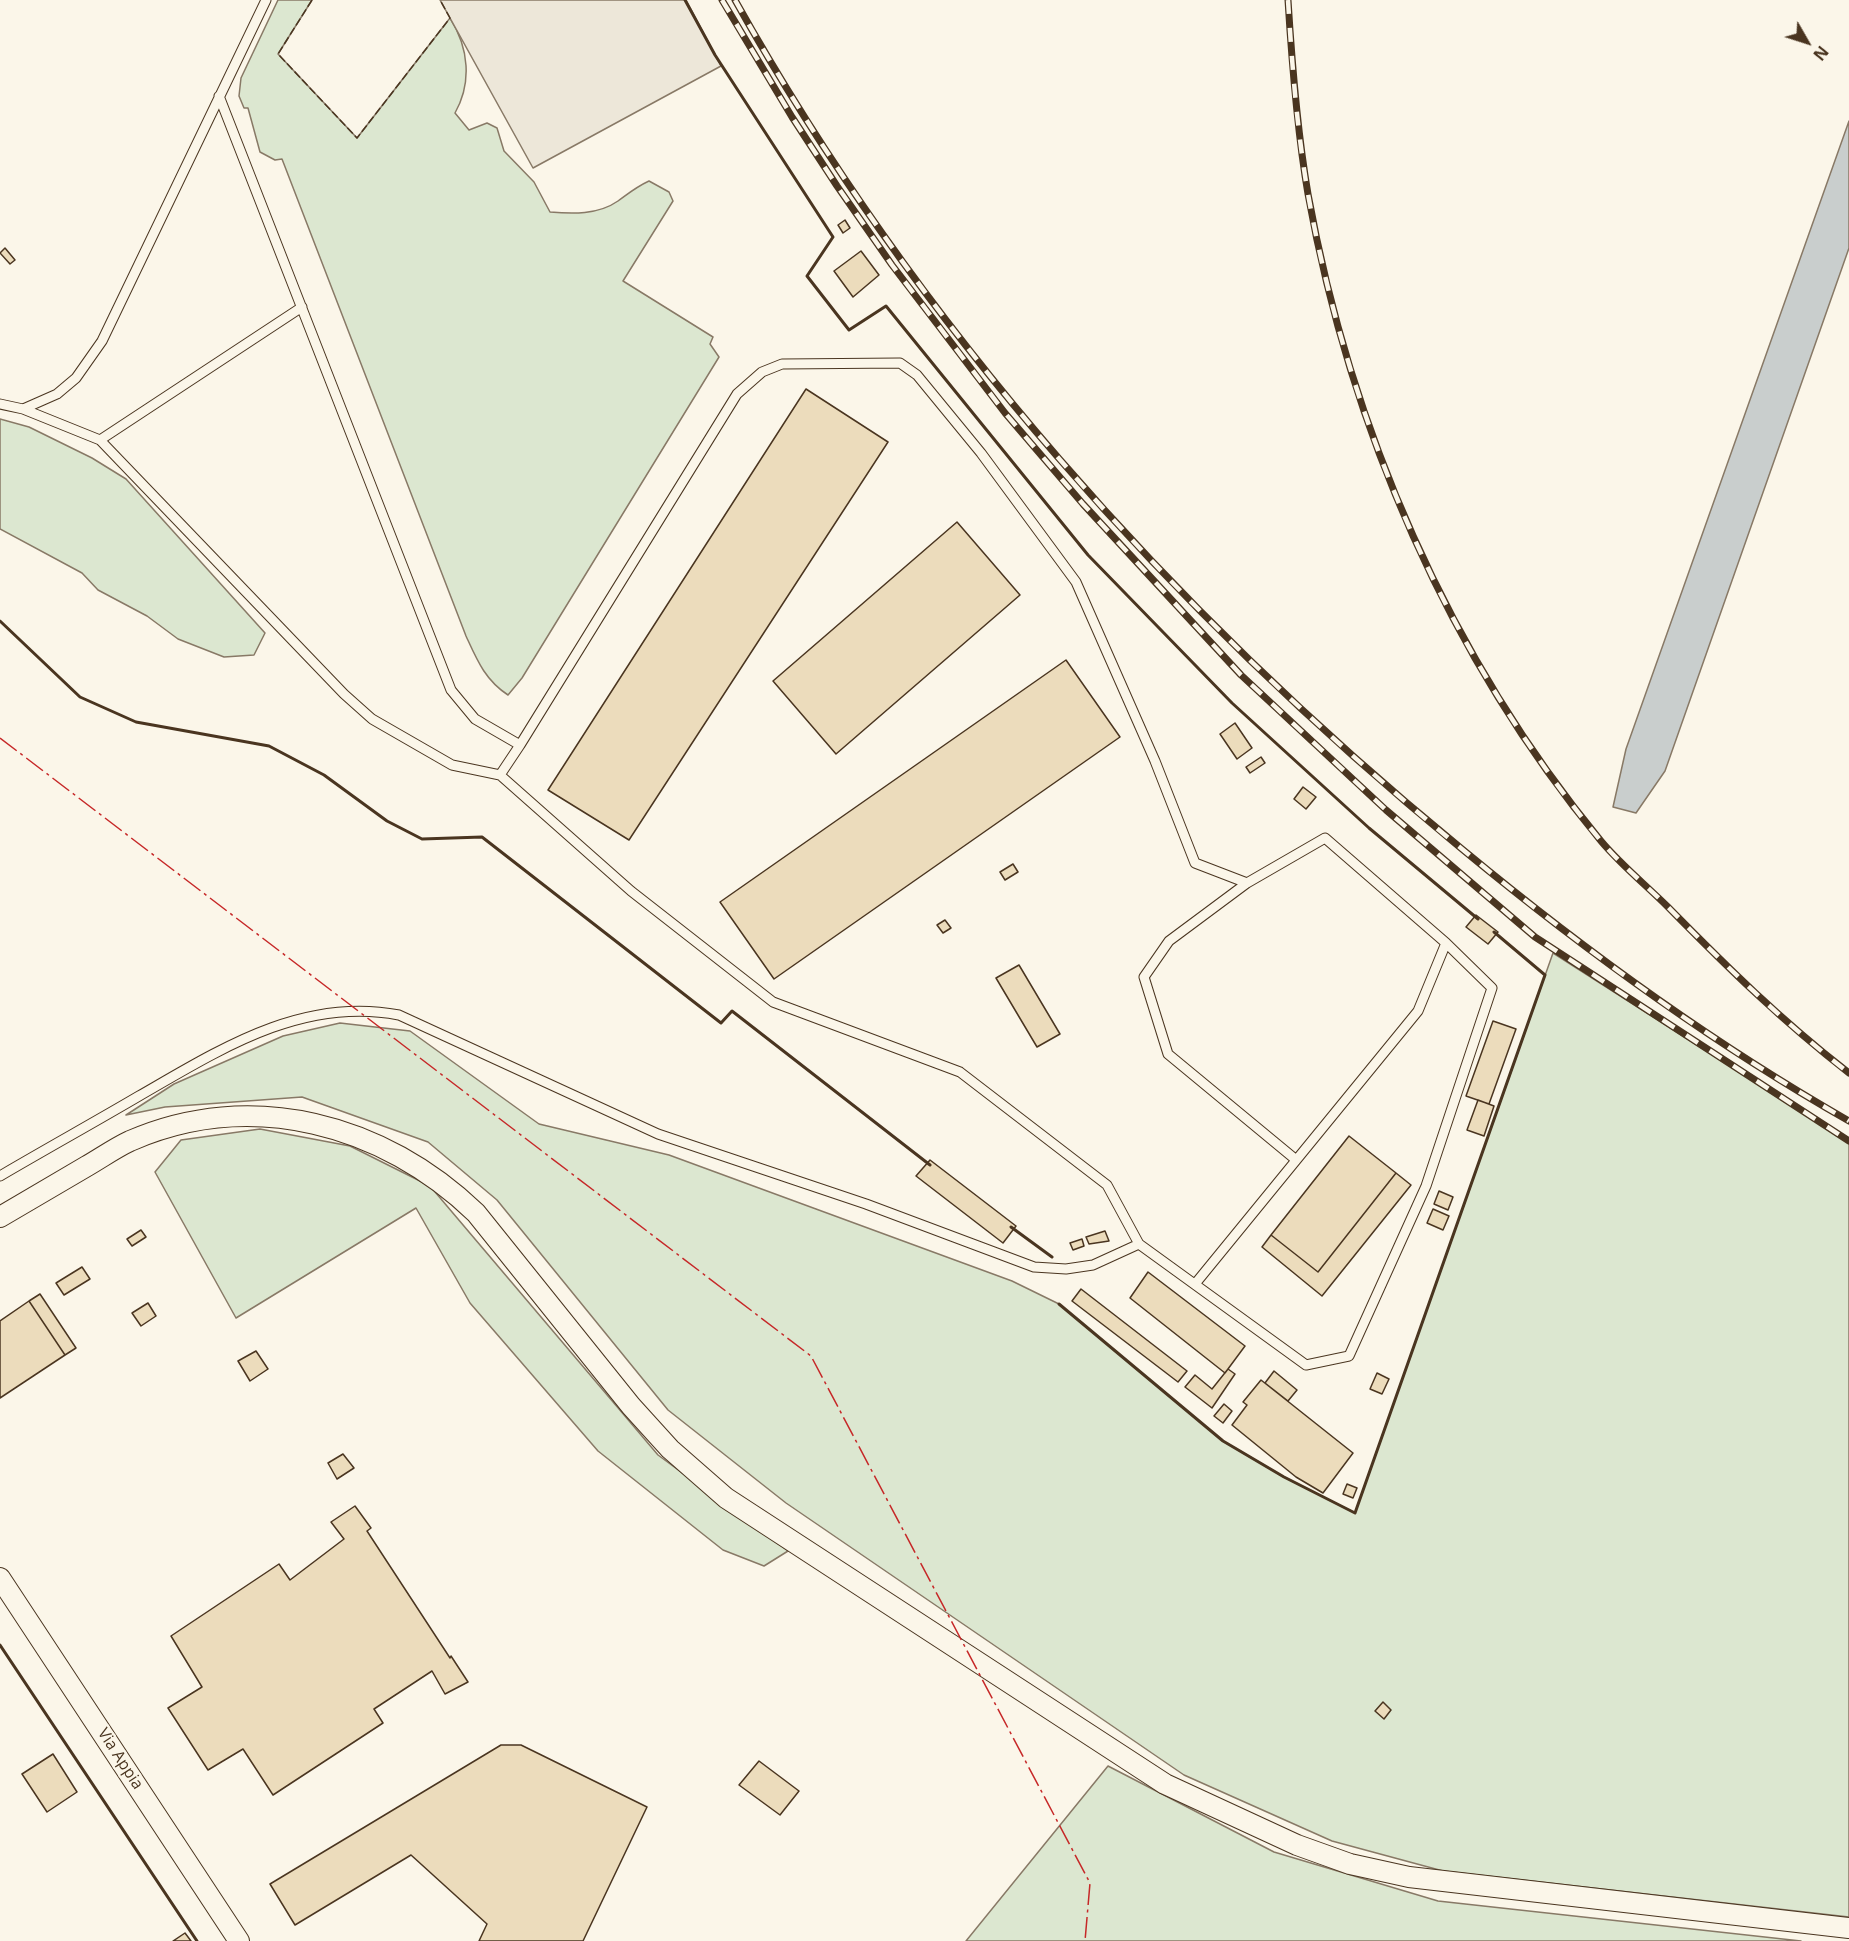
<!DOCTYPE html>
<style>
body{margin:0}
#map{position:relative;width:1849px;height:1941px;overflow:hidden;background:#fbf6e9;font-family:"Open Sans",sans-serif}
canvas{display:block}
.north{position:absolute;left:1777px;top:12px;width:60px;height:60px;-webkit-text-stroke:4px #fbf6e9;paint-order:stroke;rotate:129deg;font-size:16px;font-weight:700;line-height:24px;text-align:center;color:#4a3520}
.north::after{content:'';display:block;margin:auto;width:21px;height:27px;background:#4a3520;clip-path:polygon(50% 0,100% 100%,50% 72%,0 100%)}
</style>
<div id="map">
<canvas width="1849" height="1941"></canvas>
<div class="north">N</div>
</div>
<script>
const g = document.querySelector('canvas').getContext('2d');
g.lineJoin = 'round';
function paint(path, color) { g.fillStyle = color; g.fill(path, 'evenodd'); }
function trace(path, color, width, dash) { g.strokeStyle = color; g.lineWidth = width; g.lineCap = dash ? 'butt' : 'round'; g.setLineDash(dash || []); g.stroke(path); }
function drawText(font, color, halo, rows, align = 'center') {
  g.font = font + ' "Open Sans",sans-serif'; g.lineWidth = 4.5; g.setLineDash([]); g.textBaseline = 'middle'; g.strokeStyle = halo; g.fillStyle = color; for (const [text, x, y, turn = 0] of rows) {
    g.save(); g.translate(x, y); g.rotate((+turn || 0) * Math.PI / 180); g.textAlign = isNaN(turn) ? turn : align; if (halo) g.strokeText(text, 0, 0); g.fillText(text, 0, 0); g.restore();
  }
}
const green = new Path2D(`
 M278 0H312L278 54 357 138 450 18C469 48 472 83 455 113L469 130 487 123 497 128 504 151 534 182 550 212C572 214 598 215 618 201 629 193 636 187 649 181L669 192 673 201 623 281 713 337 710 344 719 357 522 678 508 695C485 680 477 660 466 636L282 159 275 160 260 152 248 108H244L239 96 241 78Z
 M0 419 29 427 92 458 126 479 265 633 254 655 224 657 178 639 147 616 98 590 82 573 0 529Z
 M1553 953 1849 1142V1917L1443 1871 1332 1841 1184 1775 786 1503 668 1410 497 1200 428 1142 302 1097 165 1107 126 1115 174 1084 283 1036 340 1023 410 1031 539 1124 669 1155 1012 1281 1059 1304 1223 1441 1284 1477 1355 1513Z
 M260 1129 350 1146 430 1186 658 1455 788 1551 764 1566 723 1550 598 1451 470 1303 416 1208 236 1318 155 1172 181 1140Z
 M1108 1766 1274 1852 1438 1901 1801 1941H966Z`);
paint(green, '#dce7d0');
trace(green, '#887966', 1.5);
const parking = new Path2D(`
 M440 0H686L721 66 533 168Z`);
paint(parking, '#ede7d9');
trace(parking, '#887966', 1.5);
const water = new Path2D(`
 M1849 121V248L1665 771 1636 813 1613 807 1626 749Z`);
paint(water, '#c9cecd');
trace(water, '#887966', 1.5);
const building = new Path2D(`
 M845 220 850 228 843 233 838 225Z
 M5 248 15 260 10 264 0 253Z
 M861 251 879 275 853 297 834 271Z
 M806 389 888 442 629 840 548 790Z
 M957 522 1020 595 836 754 773 681Z
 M1066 660 1120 737 774 979 720 902Z
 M1235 723 1252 748 1237 759 1220 734Z
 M1261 757 1265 763 1250 773 1246 767Z
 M1303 787 1316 797 1306 809 1294 799Z
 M1013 864 1018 872 1005 880 1000 872Z
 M1476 915 1498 932 1488 944 1466 927Z
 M945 920 951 928 943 933 937 925Z
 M1019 965 1060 1034 1037 1047 996 978Z
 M1493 1021 1516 1029 1489 1104 1466 1096Z
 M1478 1100 1494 1106 1484 1136 1467 1130Z
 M1349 1136 1396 1173 1318 1272 1271 1235Z
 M930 1160 1016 1226 1003 1243 916 1176Z
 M1396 1173 1411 1185 1322 1296 1262 1247 1271 1235 1318 1272Z
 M1439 1191 1453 1197 1448 1210 1434 1204Z
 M1433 1209 1449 1216 1443 1230 1427 1223Z
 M141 1230 146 1237 132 1246 127 1239Z
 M1105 1231 1109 1241 1089 1244 1086 1237Z
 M1082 1239 1084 1246 1073 1250 1070 1243Z
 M82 1267 90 1279 64 1295 56 1283Z
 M1148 1272 1245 1346 1225 1373 1130 1298Z
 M1081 1289 1187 1371 1178 1382 1072 1301Z
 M40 1294 76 1348 65 1355 29 1301Z
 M29 1301 65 1355 0 1398V1321Z
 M148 1303 156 1316 141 1326 132 1313Z
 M256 1351 268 1369 250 1381 238 1361Z
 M1228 1369 1235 1374 1212 1408 1185 1387 1195 1375 1212 1389Z
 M1274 1371 1297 1390 1288 1401 1265 1383Z
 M1377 1373 1389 1379 1382 1394 1370 1389Z
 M1261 1380 1353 1453 1323 1493 1296 1477 1232 1425 1247 1405 1243 1402Z
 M1224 1404 1232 1411 1223 1423 1214 1416Z
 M343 1454 354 1468 337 1479 328 1463Z
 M1347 1484 1357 1488 1353 1498 1343 1494Z
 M355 1506 371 1528 367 1531 450 1658 451 1656 468 1682 445 1694 432 1671 374 1709 383 1723 273 1795 243 1749 208 1770 168 1708 202 1687 171 1636 279 1564 290 1580 344 1539 331 1522Z
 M1383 1702 1391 1710 1384 1719 1375 1711Z
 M501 1745H521L647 1807 583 1941H479L487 1924 411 1855 295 1925 270 1884Z
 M53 1754 77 1792 47 1812 22 1774Z
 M759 1761 799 1791 780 1815 739 1785Z
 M185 1933 191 1941H173Z`);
paint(building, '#ecdcbc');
trace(building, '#4a3520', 1.5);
const lane = new Path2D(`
 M219 96 451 690 475 719 520 745 737 394 762 372 782 364 900 363 917 375 981 453 1076 582 1155 761 1195 863 1247 883
 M0 404 23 409 57 394 76 378 102 341 266 0
 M23 409 100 440 344 694 372 719 452 765 500 775
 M100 440 302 307
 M520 745 500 775 631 891 773 1002 960 1072 1107 1185 1139 1244 1306 1365 1349 1356 1426 1186 1492 988 1446 943 1325 838 1247 883 1169 941 1144 977 1168 1054 1295 1159
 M0 1176C46 1149 93 1123 139 1096 219 1050 302 996 399 1015L658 1134 866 1204 1034 1267 1066 1269 1093 1265 1139 1244
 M1195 1284 1418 1011 1446 943`);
const street = new Path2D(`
 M0 1217C29 1200 58 1183 87 1166 101 1158 115 1148 130 1141 251 1088 384 1124 476 1213L631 1406 670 1449 726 1498 1165 1784 1297 1845 1350 1864 1409 1877 1849 1928
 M0 1578 239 1941`);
trace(lane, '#4a3520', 11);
trace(street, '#4a3520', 22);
trace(lane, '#fbf6e9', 9);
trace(street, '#fbf6e9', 20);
const rail = new Path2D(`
 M722 0 792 117 837 186 892 265 1005 413 1083 504 1241 675 1386 810 1535 937 1849 1141
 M735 0C917 326 1174 613 1462 849 1584 950 1712 1043 1849 1121
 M1288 0C1292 65 1297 130 1308 194 1350 428 1449 657 1601 841 1621 865 1646 885 1668 907 1728 968 1781 1020 1849 1073`);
trace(rail, '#4a3520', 7);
trace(rail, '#fbf6e9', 4.5, [14]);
trace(new Path2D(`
 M312 0 278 54 357 138 450 18 440 0`), '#4a3520', 1.5, [8, 3]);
trace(new Path2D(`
 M685 0 715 55 833 237 807 276 849 330 886 306 1088 555 1232 703 1369 828 1478 919
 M0 621 80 697 136 722 269 746 324 775 387 821 422 839 482 837 721 1023 732 1011 930 1165
 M1011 1227 1052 1257
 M1059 1304 1223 1441 1284 1477 1355 1513 1545 975 1494 932
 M0 1645 197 1941`), '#4a3520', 3);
trace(new Path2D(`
 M0 738 811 1356 1090 1883 1085 1941`), '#c62828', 1.5, [21, 4.5, 3, 4.5]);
drawText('16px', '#4a3520', '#fbf6e9', [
 ["Via Appia",120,1759,57]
]);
</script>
